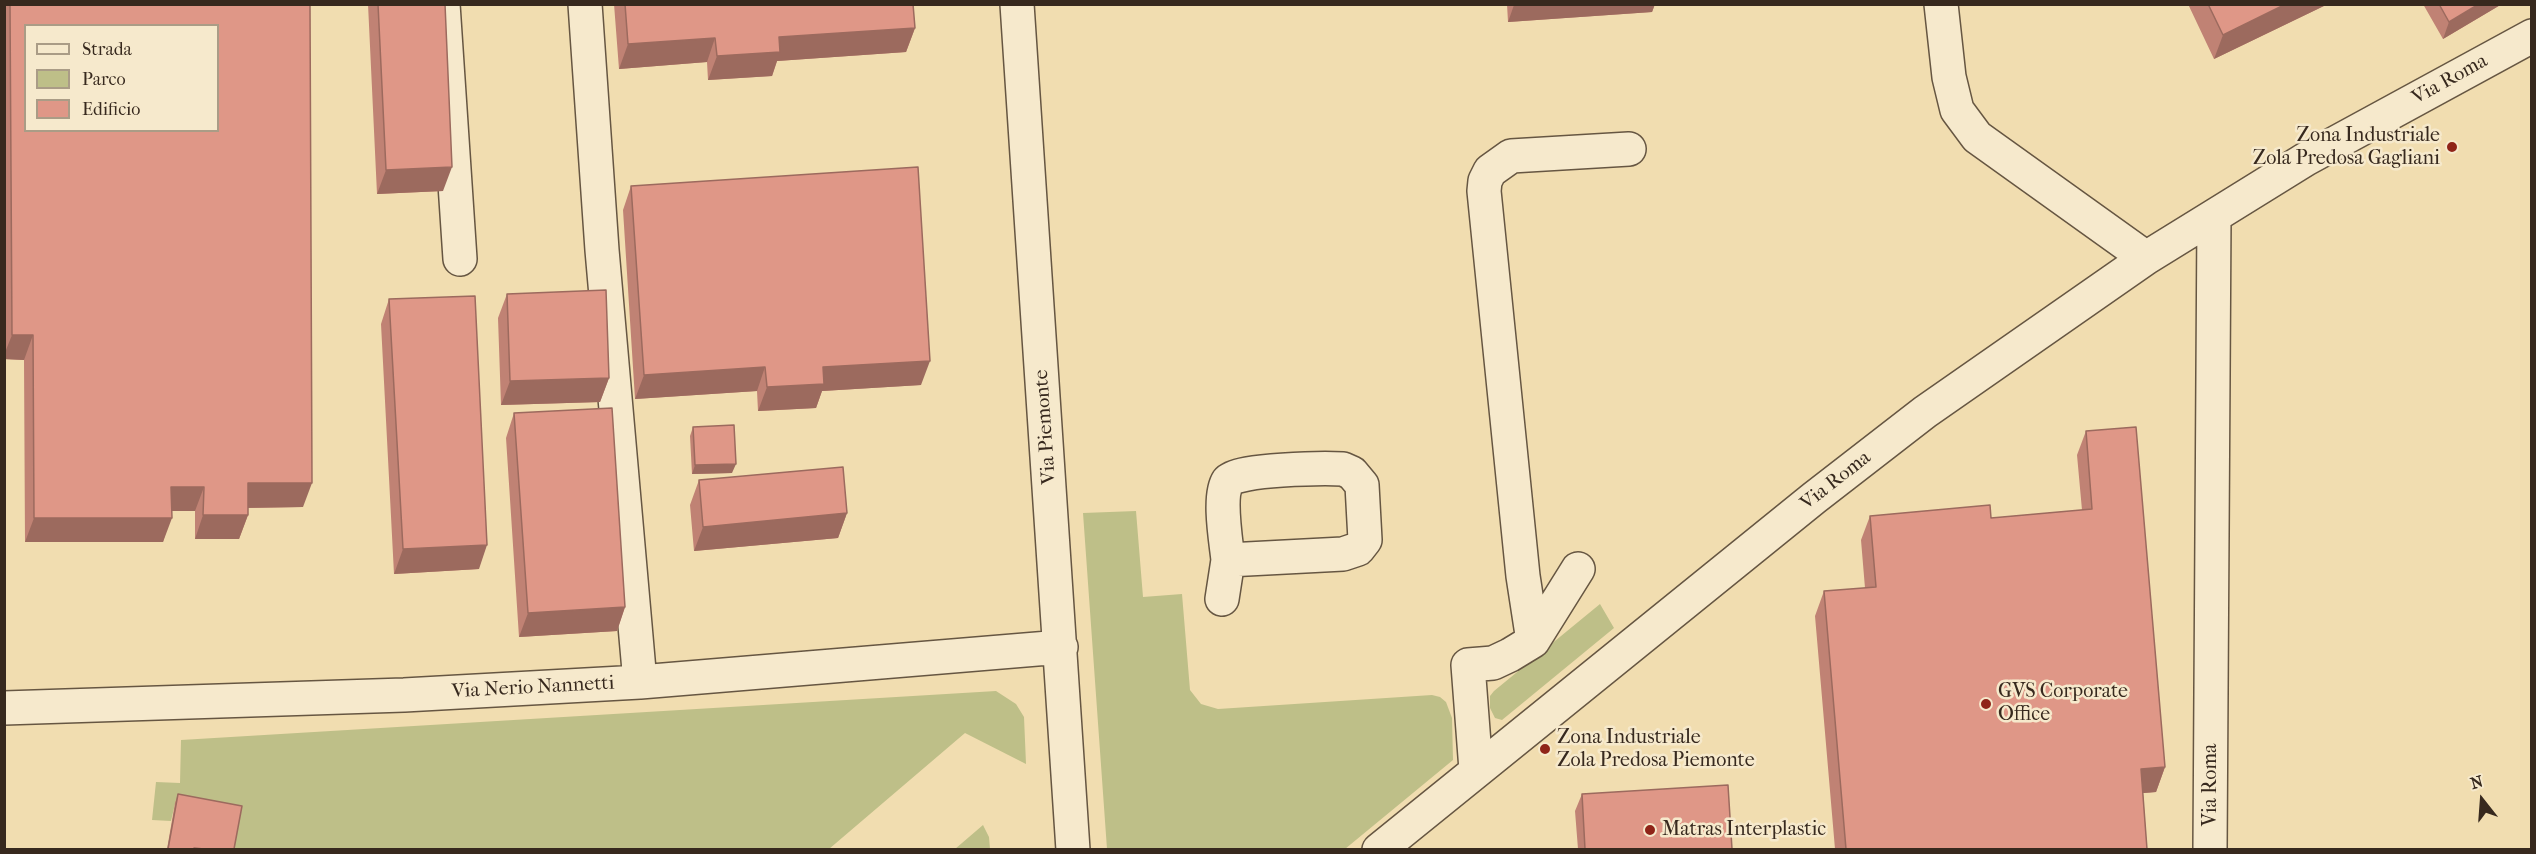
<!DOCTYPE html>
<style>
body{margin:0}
#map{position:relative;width:2536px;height:854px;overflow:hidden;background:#f1ddb0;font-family:"IM FELL French Canon",serif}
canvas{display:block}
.frame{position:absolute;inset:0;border:6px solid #37291e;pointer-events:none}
.legend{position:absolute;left:24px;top:24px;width:195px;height:108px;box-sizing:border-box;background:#f6e9cc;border:2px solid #aa9c86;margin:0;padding:8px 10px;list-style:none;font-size:18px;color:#37291e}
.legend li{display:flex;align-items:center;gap:12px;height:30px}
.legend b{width:30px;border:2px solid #aa9c86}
.north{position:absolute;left:2452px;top:770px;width:60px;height:60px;-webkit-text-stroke:4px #f6e9cc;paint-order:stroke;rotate:343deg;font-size:16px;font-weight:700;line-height:24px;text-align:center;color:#37291e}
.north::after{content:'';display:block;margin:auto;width:21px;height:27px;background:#37291e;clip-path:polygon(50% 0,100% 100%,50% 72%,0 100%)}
</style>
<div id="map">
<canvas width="2536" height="854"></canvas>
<div class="frame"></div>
<ul class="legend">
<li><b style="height:8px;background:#f6e9cc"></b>Strada</li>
<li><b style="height:16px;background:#bebf88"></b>Parco</li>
<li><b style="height:16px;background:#df9787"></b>Edificio</li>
</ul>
<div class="north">N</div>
</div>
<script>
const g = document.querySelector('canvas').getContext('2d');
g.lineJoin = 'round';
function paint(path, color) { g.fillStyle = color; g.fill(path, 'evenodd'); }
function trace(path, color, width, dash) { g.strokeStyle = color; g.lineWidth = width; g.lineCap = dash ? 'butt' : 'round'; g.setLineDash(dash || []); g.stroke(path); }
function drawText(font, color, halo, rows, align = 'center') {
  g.font = font + ' "IM FELL French Canon",serif'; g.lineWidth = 5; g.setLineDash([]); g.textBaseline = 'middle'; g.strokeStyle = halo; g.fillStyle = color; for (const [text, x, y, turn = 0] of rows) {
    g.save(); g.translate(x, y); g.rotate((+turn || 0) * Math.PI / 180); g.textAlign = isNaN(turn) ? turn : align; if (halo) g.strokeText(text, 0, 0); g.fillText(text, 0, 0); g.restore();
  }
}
paint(new Path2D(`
 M1136 511 1143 597 1182 594 1190 690 1201 704 1218 709 1432 695 1440 697 1446 702 1452 718 1453 760 1345 849H1107L1083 513Z
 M1600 604 1614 628 1502 720 1495 718 1490 708V696L1494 691Z
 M996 691 1016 704 1024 717 1026 764 965 733 829 849 232 850 175 804 171 821 152 820 156 782 180 783 181 740Z
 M983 825 989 837 990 849H955Z`), '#bebf88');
const minor = new Path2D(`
 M443 4 460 259
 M585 4 602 250 640 682
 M1017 4 1073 850
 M1941 4 1949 77 1957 110 1977 137 2146 258
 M1222 599 1228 560 1343 554 1358 549 1365 540 1362 485 1352 473 1343 469C1325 468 1237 469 1228 481 1218 496 1226 541 1228 560
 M1533 641 1523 576 1484 191 1485 181 1490 171 1511 156 1629 149
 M4 708 404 695 640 682 1061 647
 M1476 770 1468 665 1493 663 1510 655 1533 641 1578 569
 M1379 850 1814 498 1925 412 2146 258 2214 216 2306 159 2532 36
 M2210 850 2214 216`);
trace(minor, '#665642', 36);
trace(minor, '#f6e9cc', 33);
paint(new Path2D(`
 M4 4H310L303 507 248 508V515L239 539H195V511H172L163 542H25L24 360 4 359Z
 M368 4H445L443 191 377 194Z
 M614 4H913L915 28 906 52 777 61 772 76 708 80 707 62 619 69Z
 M1507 4H1655L1652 12 1508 22Z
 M2188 4H2328L2214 59Z
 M2423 4H2502L2443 39Z
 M631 186 921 385 822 391 816 408 758 411 757 391 635 399 623 210Z
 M507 294 609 378 600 402 501 405 498 318Z
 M389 299 479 569 394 574 381 324Z
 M514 413 625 607 617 631 519 637 506 438Z
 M693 427 732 473 692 474 690 436Z
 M2086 431 2165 767 2156 792 2143 793 2147 849H1835L1815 616 1824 591 1865 588 1861 540 1870 516 1991 518 2082 510 2077 455Z
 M699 480 847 513 838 538 694 551 690 505Z
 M178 794 234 849H167L175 803Z
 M1582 794 1732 849H1578L1575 811Z`), '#c08274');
paint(new Path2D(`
 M1655 4 1652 12 1508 22 1514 5Z
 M2286 4H2328L2214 59 2223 35Z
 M2479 4H2502L2443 39 2449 22Z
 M915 28 906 52 777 61 772 76 708 80 717 56 779 37Z
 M715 38 707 62 619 69 628 44Z
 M452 167 443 191 377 194 386 170Z
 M12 335H33L24 360 4 359V355Z
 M930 361 921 385 822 391 816 408 758 411 767 387 823 367Z
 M765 367 757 391 635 399 644 375Z
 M609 378 600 402 501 405 510 381Z
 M736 464 732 473 692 474 695 465Z
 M248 483H312L303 507 239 508Z
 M171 487H204L195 511H163Z
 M847 513 838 538 694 551 703 527Z
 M203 515H248L239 539H195Z
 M34 518H172L163 542H25Z
 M487 545 479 569 394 574 403 549Z
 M625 607 617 631 519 637 528 613Z
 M2165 767 2156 792 2132 794 2141 769Z`), '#9c6a5e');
const building = new Path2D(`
 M10 4H310L312 483H248V515H203L204 487H171L172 518H34L33 335H12ZM26 26H218V130H26Z
 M378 4H445L452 167 386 170Z
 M625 4H913L915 28 779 37 780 52 717 56 715 38 628 44Z
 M2208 4H2286L2223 35Z
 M2439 4H2479L2449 22Z
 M918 167 930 361 823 367 824 384 767 387 765 367 644 375 631 186Z
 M606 290 609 378 510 381 507 294Z
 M475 296 487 545 403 549 389 299Z
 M612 408 625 607 528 613 514 413Z
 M734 425 736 464 695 465 693 427Z
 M2136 427 2165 767 2141 769 2147 849H1846L1824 591 1876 587 1870 516 1990 505 1991 518 2092 509 2086 431Z
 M843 467 847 513 703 527 699 480Z
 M1728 785 1732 849H1585L1582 794Z
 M178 794 242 806 234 849H204L194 848V849H168Z`);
paint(building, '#df9787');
trace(building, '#9c6a5e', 1.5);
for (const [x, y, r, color] of [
 [2452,147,6,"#8f2418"],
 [1986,704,6,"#8f2418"],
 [1545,749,6,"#8f2418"],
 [1650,830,6,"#8f2418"]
]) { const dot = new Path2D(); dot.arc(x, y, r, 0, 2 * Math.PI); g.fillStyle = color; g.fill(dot); trace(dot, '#f6e9cc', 2); }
drawText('20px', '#37291e', '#f6e9cc', [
 ["Via Roma",2450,80,-29],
 ["Via Piemonte",1046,427,-94],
 ["Via Roma",1836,481,-38],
 ["Via Nerio Nannetti",533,688,-3],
 ["Via Roma",2211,785,-90]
]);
drawText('20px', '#37291e', '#f6e9cc', [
 ["Zona Industriale",2440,136,"right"],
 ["Zola Predosa Gagliani",2440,159,"right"],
 ["GVS Corporate",1998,692],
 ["Office",1998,715],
 ["Zona Industriale",1557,738],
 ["Zola Predosa Piemonte",1557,761],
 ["Matras Interplastic",1662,830]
], 'left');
</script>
